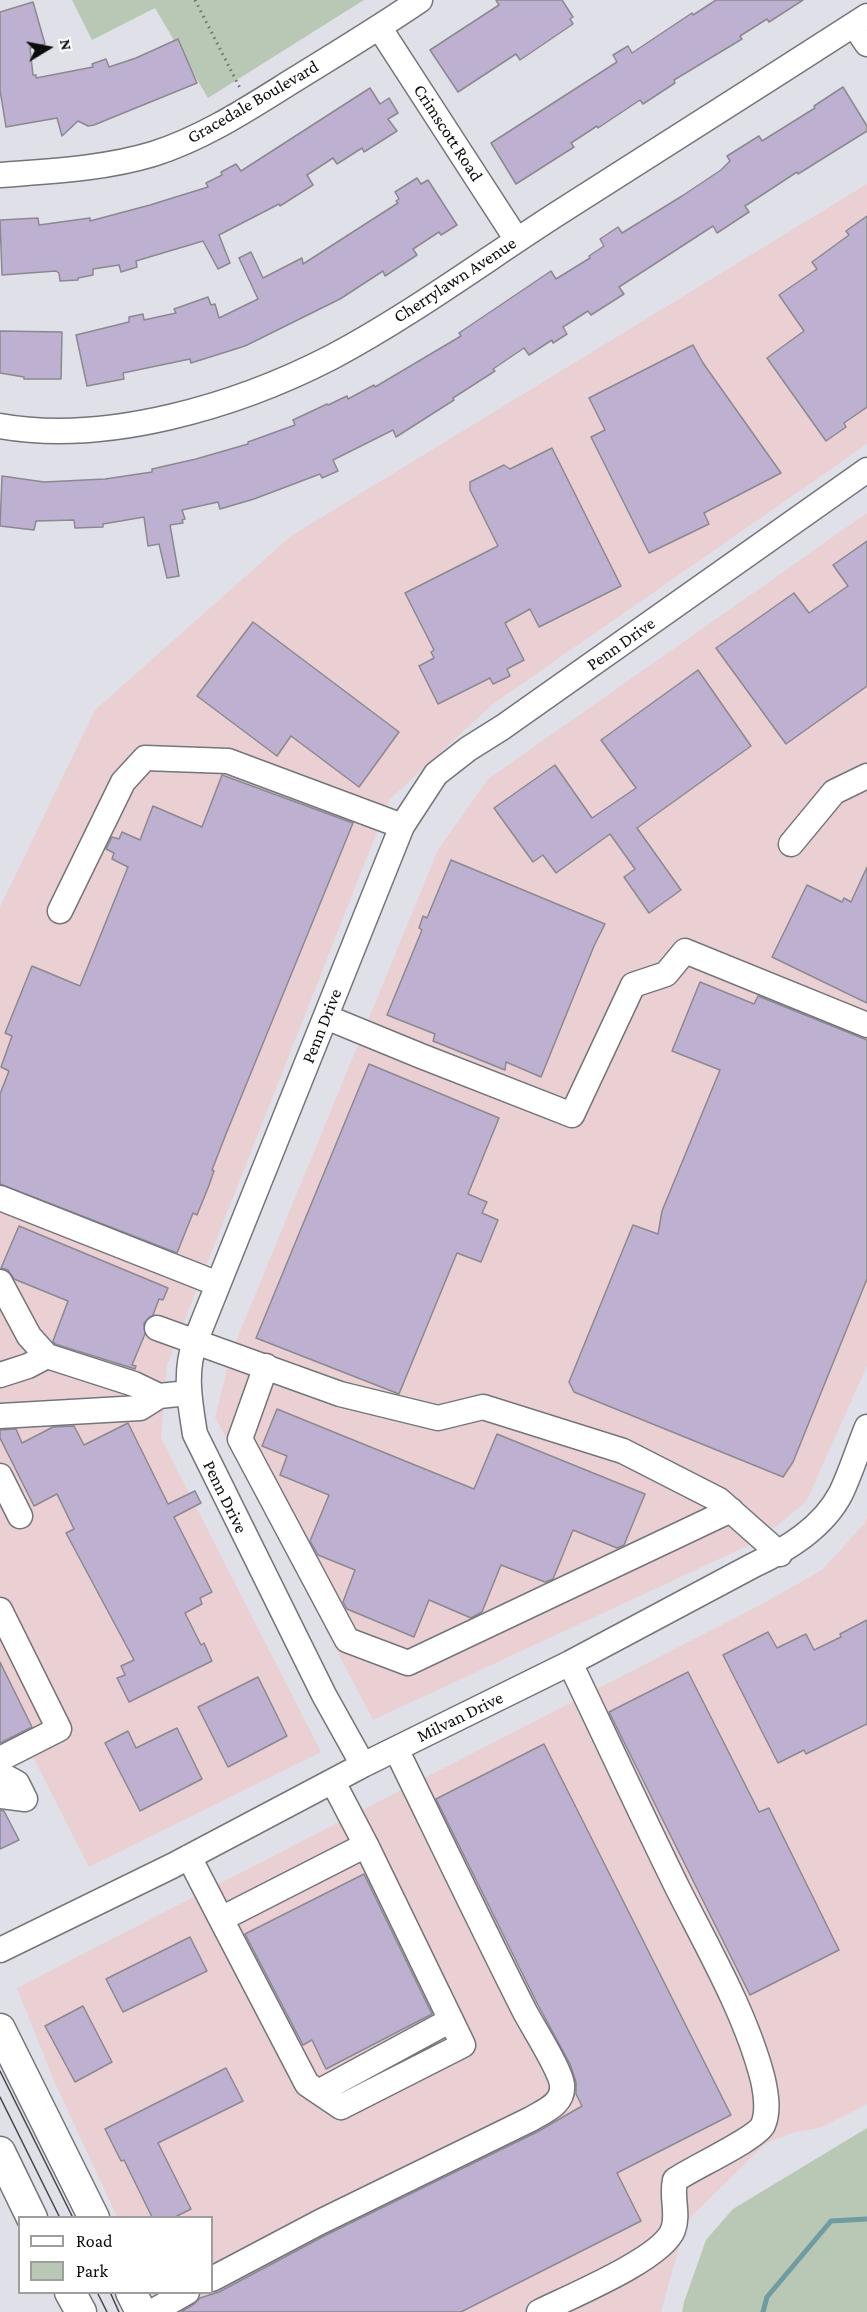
<!DOCTYPE html>
<style>
body{margin:0}
#map{position:relative;width:867px;height:2312px;overflow:hidden;background:#e0e0e8;font-family:"Crimson Pro",serif}
canvas{display:block}
.legend{position:absolute;left:18px;top:2216px;width:195px;height:78px;box-sizing:border-box;background:#fff;border:2px solid #9e9e9f;margin:0;padding:8px 10px;list-style:none;font-size:18px;color:#0c0c0e}
.legend li{display:flex;align-items:center;gap:12px;height:30px}
.legend b{width:30px;border:2px solid #9e9e9f}
.north{position:absolute;left:18px;top:18px;width:60px;height:60px;-webkit-text-stroke:4px #fff;paint-order:stroke;rotate:80deg;font-size:16px;font-weight:700;line-height:24px;text-align:center;color:#0c0c0e}
.north::after{content:'';display:block;margin:auto;width:21px;height:27px;background:#0c0c0e;clip-path:polygon(50% 0,100% 100%,50% 72%,0 100%)}
</style>
<div id="map">
<canvas width="867" height="2312"></canvas>
<ul class="legend">
<li><b style="height:8px;background:#fff"></b>Road</li>
<li><b style="height:16px;background:#b8c8b4"></b>Park</li>
</ul>
<div class="north">N</div>
</div>
<script>
const g = document.querySelector('canvas').getContext('2d');
g.lineJoin = 'round';
function paint(path, color) { g.fillStyle = color; g.fill(path, 'evenodd'); }
function trace(path, color, width, dash) { g.strokeStyle = color; g.lineWidth = width; g.lineCap = dash ? 'butt' : 'round'; g.setLineDash(dash || []); g.stroke(path); }
function drawText(font, color, halo, rows, align = 'center') {
  g.font = font + ' "Crimson Pro",serif'; g.lineWidth = 4.5; g.setLineDash([]); g.textBaseline = 'middle'; g.strokeStyle = halo; g.fillStyle = color; for (const [text, x, y, turn = 0] of rows) {
    g.save(); g.translate(x, y); g.rotate((+turn || 0) * Math.PI / 180); g.textAlign = isNaN(turn) ? turn : align; if (halo) g.strokeText(text, 0, 0); g.fillText(text, 0, 0); g.restore();
  }
}
paint(new Path2D(`
 M867 184V444L493 704 390 799 167 1365 161 1438 321 1752 89 1867 31 1753 0 1769V907L95 710 291 536Z
 M867 513V1366L806 1502 758 1541 373 1720 215 1417 232 1351 438 850 488 779Z
 M867 1517V2104L820 2128 794 2132 765 2144 686 2222 661 2312H161L151 2293 212 2292V2218L117 2217 54 2081 17 1988 764 1603 822 1570 865 1523Z`), '#ead0d3');
paint(new Path2D(`
 M72 0H364L208 98 155 8 92 40Z
 M867 2128V2312H682L684 2302 706 2240 733 2209Z`), '#b8c8b4');
trace(new Path2D(`
 M763 2312 767 2297 831 2221 867 2219`), '#6f9ba1', 5);
const building = new Path2D(`
 M496 0H562L573 17 570 19 573 24 520 60 516 54 458 92 430 50 499 5Z
 M716 0H803L769 22 767 19 740 36 742 39 674 80 675 83 643 104 640 100 598 128 597 126 571 143 574 147 516 184 491 143 617 62 613 55 628 46 632 53 692 13 693 15Z
 M33 2 45 44 30 48 33 75H36V78L93 67 92 64 106 59 109 67 136 58 178 39 197 83 94 125 88 126 78 121 62 136 57 118 6 127 0 90V12Z
 M843 87 867 126V131L798 174 797 172 745 206 749 212 717 233 713 226 619 287 624 294 591 315 588 311 563 327 567 334 553 343 552 340 529 355 524 348 493 369 495 371 453 398 454 400 396 437 393 430 333 460 338 471 322 478 320 474 254 499 220 509 218 502 182 510 185 519 182 520 183 523 170 525 179 576 167 578 159 544 148 546 144 517 103 524V527L75 528 74 520 36 521 34 530 0 526 2 476 44 482 105 479 152 472V469L196 459 248 444V442L295 425 293 420 327 404 328 405 347 396 348 399 374 385 375 387 461 336 459 333 551 271 556 279 590 258 589 256 604 246 600 239 618 227 622 233 682 196 721 170 730 161 727 156 759 136 762 141 815 108 814 106Z
 M370 88 380 104 389 98 398 113 388 119 397 131 364 152 362 148 337 164 333 158 307 175 313 185 280 206 279 204 219 235 230 263 218 269 203 241 136 261 137 267 121 272 119 265 93 269V275L78 278V280L60 281 59 273 56 271 2 275 0 220 38 218 39 225 90 218V221L150 205 208 187 206 183 222 175 221 172 236 164 241 171Z
 M417 178 421 184 428 180 457 225 441 235 439 232 413 249 417 255 385 276 383 271 340 299 245 346 191 363 190 359 123 373 124 379 87 386 76 335 129 322V317L143 314 144 320 176 313 174 309 208 297 211 305 215 304 219 318 258 299 239 258 251 252 263 278 302 258 303 264 398 203 396 201 399 199 395 192Z
 M867 216V407L844 423 846 427 826 441 767 358 804 331 779 295 817 269 812 262 849 235 846 231Z
 M0 331 62 332 61 379H24V377L0 373Z
 M693 345 703 363 781 473 704 513 709 524 649 553 591 437 605 430 589 398Z
 M552 448 621 586 539 627 530 609 505 623 524 660 507 669 510 676 493 684 490 678 438 704 419 666 434 658 431 652 434 650 405 593 498 546 470 490V482L504 465 510 469Z
 M867 541V686L786 744 716 648 794 593 809 613 848 586 833 565Z
 M253 622 399 732 359 787 291 736 277 756 197 696Z
 M698 670 751 746 637 828 681 890 649 913 624 877 635 869 610 834 556 873 543 855 533 862 494 808 555 765 592 818 636 788 601 740Z
 M222 775 353 823 226 1134 212 1170 214 1171 208 1188 197 1215 193 1213 177 1253 0 1184V1094L9 1071 1 1067 12 1036 5 1033 32 966 80 986 128 867 112 859 114 853 106 849 112 837 119 839 122 832 140 840 153 806 202 827Z
 M451 860 605 924 594 946 541 1077 506 1062 505 1070 433 1041 435 1034 387 1015 422 930 419 928 423 916 427 918Z
 M867 867V1003L772 957 807 885 842 902 844 898 851 902Z
 M700 982 754 1004 758 996 867 1040V1279L793 1462 783 1477 574 1392 569 1382 633 1225 658 1234 662 1211 720 1070 672 1051Z
 M369 1064 499 1118 468 1194 487 1202 482 1213 498 1220 481 1262 457 1253 399 1394 256 1338Z
 M19 1226 168 1288 163 1300 159 1299 153 1315 144 1323 145 1334 132 1365 136 1366 135 1369 55 1344 53 1341 68 1301 14 1279 8 1270 1 1268Z
 M277 1409 474 1489 497 1434 645 1494 624 1545 617 1548 573 1530 553 1579 545 1582 501 1565 482 1612 471 1618 429 1600 414 1637 347 1609 343 1602 355 1570 318 1555 310 1541 329 1495 280 1475 287 1456 262 1446Z
 M128 1423 168 1504 195 1491 201 1503 174 1517 212 1592 200 1598 202 1604 185 1613 201 1645 204 1643 212 1661 129 1702 117 1678 125 1675 121 1666 134 1660 66 1533 74 1529 57 1494 34 1506 0 1438V1430L16 1429 22 1443 53 1427 74 1426 84 1445Z
 M867 1620V1724L806 1754 804 1750 778 1763 723 1655 768 1632 777 1648 806 1634 814 1650 841 1637 840 1634Z
 M0 1662 32 1727 0 1743Z
 M688 1672 759 1812 769 1808 839 1950 750 1995 609 1712Z
 M258 1677 287 1736 228 1767 198 1707Z
 M177 1728 202 1779 140 1811 105 1743 128 1731 136 1748Z
 M544 1744 731 2115 617 2173 641 2221 461 2312H181L194 2304 200 2298 219 2292 326 2235 537 2132 582 2106 576 2094V2082L570 2064 538 2005 436 1799Z
 M0 1810 4 1811 19 1840 0 1849Z
 M364 1874 432 2014 326 2069 312 2040 303 2045 245 1934Z
 M190 1937 207 1971 123 2012 106 1979Z
 M83 2006 112 2062 75 2082 45 2026Z
 M226 2068 243 2101 158 2143 191 2209 175 2217H152L124 2160 121 2161 105 2129Z`);
paint(building, '#beb0d0');
trace(building, '#8b898f', 1.5);
const minor = new Path2D(`
 M854 25 867 44
 M379 27 517 240
 M0 175C51 171 103 169 153 154 204 138 249 108 294 80 336 54 379 28 420 0
 M0 426C106 445 237 406 332 357 411 315 485 260 560 212 662 147 765 82 867 16
 M791 844 834 792 867 776
 M60 911 123 782 145 758 228 761 402 826
 M326 1017 421 1056 572 1115 633 985 666 974 685 951 867 1025
 M0 1198 218 1284
 M0 1282 29 1336 47 1356 134 1384 159 1396 188 1393
 M157 1328 340 1394 438 1418 483 1407 623 1451 719 1500 780 1554
 M266 1366 240 1439 347 1640 408 1663 731 1510
 M0 1375 28 1366 47 1356
 M0 1416 140 1408 159 1396
 M0 1476 20 1516
 M0 1610 59 1729 0 1759
 M363 1765 324 1695 195 1434C190 1403 184 1372 195 1342L402 826 436 774 468 749 503 727 867 470
 M0 1779 6 1777 17 1783 25 1799
 M0 1796 25 1799
 M189 1857 221 1919 366 1845 333 1782
 M221 1919 307 2084 341 2107 463 2045 366 1845
 M0 1950 172 1866 363 1765 570 1663 752 1566C786 1550 823 1528 841 1493 851 1472 858 1449 867 1427
 M320 2091 451 2020
 M212 2279 320 2222 531 2119C544 2111 564 2104 562 2085 561 2071 533 2027 525 2012 481 1925 439 1837 396 1749
 M152 2312 187 2292
 M539 2312C569 2297 662 2259 673 2230 679 2214 671 2197 675 2180 692 2168 756 2139 763 2125 769 2111 766 2094 763 2080 747 2016 708 1948 678 1889 641 1814 606 1738 570 1663`);
const major = new Path2D(`
 M0 2029 94 2218
 M0 2152 32 2218
 M70 2292 81 2312
 M131 2292 141 2312`);
trace(minor, '#74747b', 27);
trace(major, '#74747b', 33);
trace(new Path2D(`
 M195 0 241 90`), '#707075', 3, [1.5, 4.5]);
trace(minor, '#fff', 24);
trace(major, '#fff', 30);
trace(new Path2D(`
 M0 2071 73 2218
 M0 2097 60 2218
 M97 2292 107 2312
 M110 2292 119 2312`), '#46464a', 1.5);
drawText('18px', '#0c0c0e', '#fff', [
 ["Gracedale Boulevard",253,102,-30],
 ["Crimscott Road",448,133,57],
 ["Cherrylawn Avenue",455,280,-33],
 ["Penn Drive",621,644,-35],
 ["Penn Drive",322,1026,-68],
 ["Penn Drive",225,1497,64],
 ["Milvan Drive",460,1717,-26]
]);
</script>
